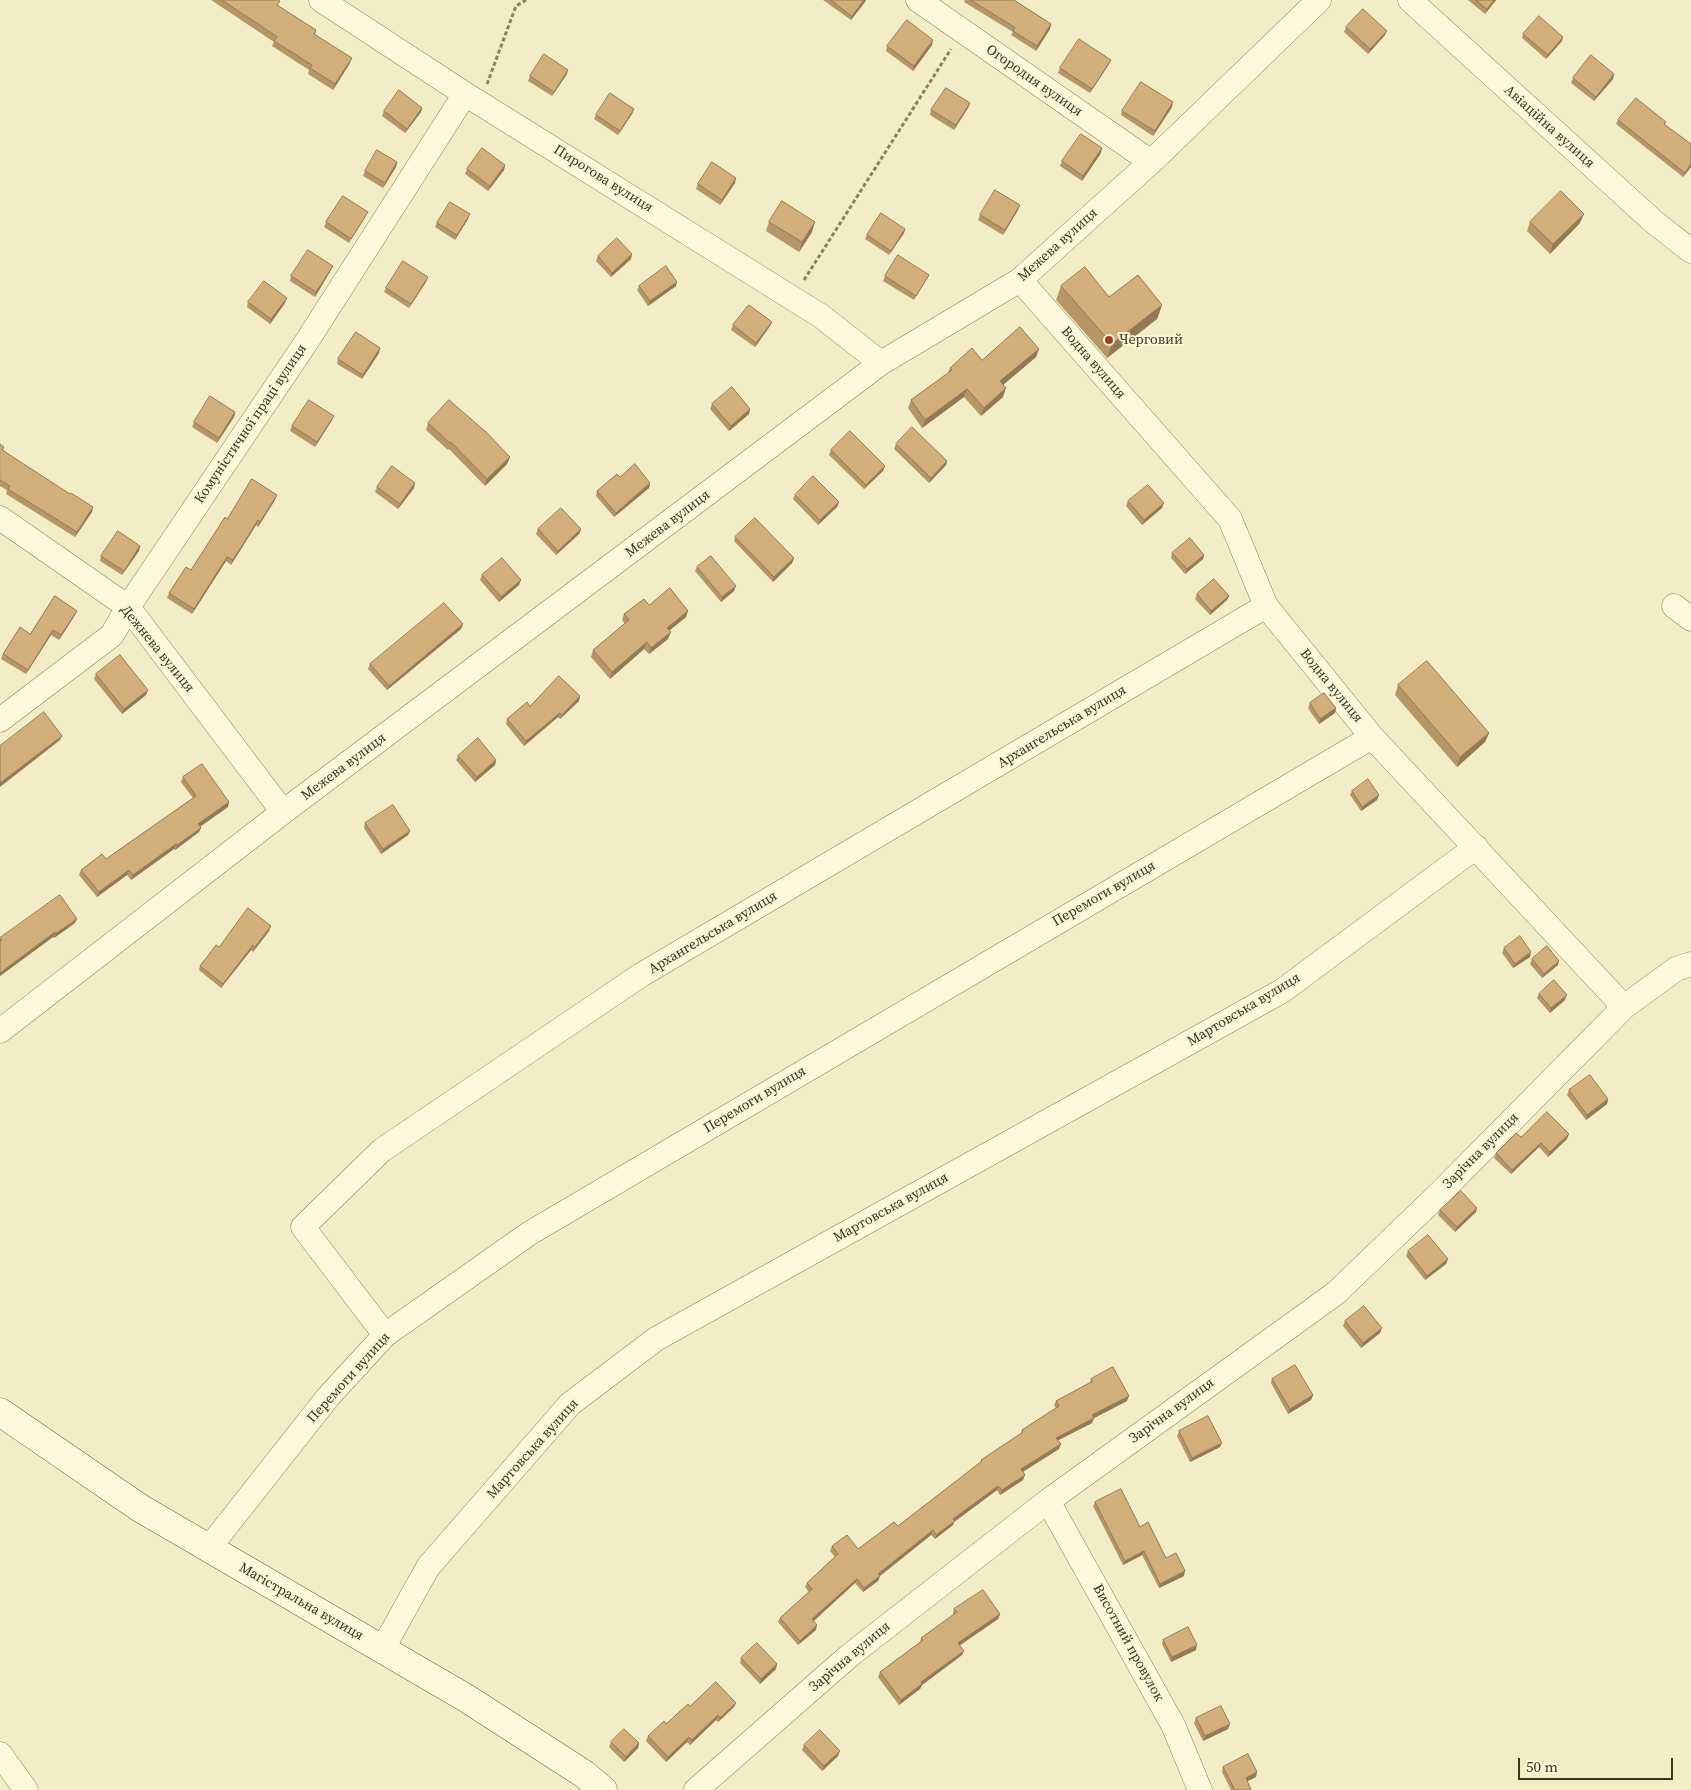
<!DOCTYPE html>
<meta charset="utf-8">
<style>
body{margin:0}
#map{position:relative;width:1691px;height:1790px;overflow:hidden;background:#f2edc6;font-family:"Source Serif 4",serif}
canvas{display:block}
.scale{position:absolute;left:1518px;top:1758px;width:155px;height:22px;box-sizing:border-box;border:2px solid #3e341f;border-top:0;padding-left:6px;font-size:15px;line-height:18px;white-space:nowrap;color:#3e341f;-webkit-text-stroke:4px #f8f5d7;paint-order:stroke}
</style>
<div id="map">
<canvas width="1691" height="1790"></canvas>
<div class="scale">50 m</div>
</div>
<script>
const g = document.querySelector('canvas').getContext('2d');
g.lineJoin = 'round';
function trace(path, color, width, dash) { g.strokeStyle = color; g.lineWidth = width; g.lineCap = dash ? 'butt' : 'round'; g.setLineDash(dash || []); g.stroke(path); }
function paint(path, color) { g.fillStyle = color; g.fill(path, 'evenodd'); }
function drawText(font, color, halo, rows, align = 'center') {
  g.font = font + ' "Source Serif 4",serif'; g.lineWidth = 4; g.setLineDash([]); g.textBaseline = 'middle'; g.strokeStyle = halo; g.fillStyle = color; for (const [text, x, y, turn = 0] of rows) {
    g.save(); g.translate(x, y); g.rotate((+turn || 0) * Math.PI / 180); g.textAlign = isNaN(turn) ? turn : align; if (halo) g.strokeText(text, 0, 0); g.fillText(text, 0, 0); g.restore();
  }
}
const minor = new Path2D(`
 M321 0 465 94 792 298 821 316 881 363
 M918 0 1151 162
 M1410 0 1654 222 1691 251
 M1020 280 1230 519 1266 606 1372 737 1624 1007
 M0 518 128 607 283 812
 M1674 606 1691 619
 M0 720 112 635 128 607 307 341 465 94
 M0 1031 283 812 881 363 1020 280 1151 162 1319 0
 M385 1335 303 1227 382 1150 641 975 1266 606
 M1048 1501 1173 1725 1200 1790
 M209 1548 328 1397 385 1335 530 1233 1372 737
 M382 1650 428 1567 570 1404 656 1339 1282 991 1476 847
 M0 1754 26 1790
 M696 1790 849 1656 1048 1501 1336 1293 1439 1194 1624 1007 1676 969 1691 964`);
const secondary = new Path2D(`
 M0 1412 140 1508 466 1698 584 1774 603 1790`);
trace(minor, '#8f805a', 25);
trace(secondary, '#71613d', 29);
trace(new Path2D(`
 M487 84 516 6 526 0
 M804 280 951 49`), '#8f805a', 3, [4, 2.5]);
trace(minor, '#fbf8db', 24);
trace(secondary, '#fbf8db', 28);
paint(new Path2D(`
 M211 0H278V6L316 30 315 34 350 63 333 90 308 74 309 70 272 46 274 42Z
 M823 0H866L851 20Z
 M965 0H1014L1051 24 1050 29 1036 51 1011 35 1013 32 964 2Z
 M1468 0H1496L1485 14Z
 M1346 27 1385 35 1368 54 1344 32Z
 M1523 34 1562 41 1546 59 1522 38Z
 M932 45 913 71 886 51 887 46Z
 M1111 60 1109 64 1090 93 1058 73 1060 68Z
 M567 74 552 96 528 81 530 76Z
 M1614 74 1613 79 1594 101 1571 83 1573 78Z
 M970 103 968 108 954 130 930 115 931 110Z
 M1172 107 1153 136 1121 115 1122 111Z
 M422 108 421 112 405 133 382 116 384 111Z
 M632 114 618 135 594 119 596 115Z
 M1618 120 1666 122 1665 125 1691 144V167L1683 177 1616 124Z
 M1101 153 1082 181 1060 166 1062 161Z
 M397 162 396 167 383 188 363 176 365 171Z
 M505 165 504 170 488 191 465 174 467 169Z
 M735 183 720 205 696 189 698 184Z
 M1020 205 1018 210 1003 235 978 220 980 215Z
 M366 216 349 243 324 227 326 222Z
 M468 219 455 240 435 227 437 223Z
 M769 222 812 232 799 252 766 231Z
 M1530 222 1580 223 1550 254 1527 231Z
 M905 229 904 233 889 255 865 239 867 235Z
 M632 254 631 259 611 277 596 261 598 256Z
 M331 270 315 297 290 281 291 276Z
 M929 275 927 279 914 300 883 281 885 276Z
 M428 277 426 282 409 308 384 292 386 288Z
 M639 286H676L648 306 637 290Z
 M1061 286 1109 297 1162 305 1157 319 1107 358 1056 300Z
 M248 302 285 303 270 324 247 307Z
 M772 322 770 326 755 347 731 330 733 325Z
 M1039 349 1036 357 1003 385V397L981 416 964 397 922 428 908 408 911 400 948 373 950 368 982 360Z
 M379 353 362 379 337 364 338 359Z
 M712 404 750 409 749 414 729 431 710 409Z
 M235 412 234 417 217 443 192 427 194 422Z
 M332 420 315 447 290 431 292 426Z
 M428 423 510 457 507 464 485 486 449 449 448 450 426 430Z
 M0 444 3 450 92 512 75 537 6 494 7 490 0 486Z
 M896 444 947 461 946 465 929 483 894 449Z
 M831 450 883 471 864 489 829 455Z
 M620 477 650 483 649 488 614 517 596 496 597 491Z
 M377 487 414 488 398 509 375 492Z
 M795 495 839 502 837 507 818 525 793 499Z
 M275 500 258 527 256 525 231 565 226 561 192 614 167 598 169 593 191 570 227 519Z
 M1128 501 1162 508 1142 525 1126 506Z
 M538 529H581L579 534 556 555 536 534Z
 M735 537 794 558 792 563 773 582 734 541Z
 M140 546 139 551 122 575 100 561 101 556Z
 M1172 553 1204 555 1203 559 1185 574 1171 558Z
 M697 567 734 591 721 602 695 571Z
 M482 575 519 585 499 602 480 580Z
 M1197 594 1229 596 1227 600 1210 615 1195 599Z
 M649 605 686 617 669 631 668 639 649 654 644 649 610 679 591 657 593 650 625 624 622 620 624 614Z
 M75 615 59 640 51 635 26 674 1 659 3 654 30 634Z
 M461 629 387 690 368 669 370 664Z
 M96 674 146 695 122 714 94 679Z
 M1398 685 1489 733 1485 742 1457 767 1395 695Z
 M580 696 579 701 560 719 558 717 524 746 506 724 507 719 530 706Z
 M1310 703 1336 708 1335 713 1319 724 1308 708Z
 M458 756 496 760 495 765 475 782 456 760Z
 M183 777 228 807 200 826 199 832 175 850 174 849 131 880 127 875 97 897 79 875 81 870 106 859 193 798 181 782Z
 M1352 791 1379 795 1377 800 1361 811 1350 795Z
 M365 823 410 831 408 835 381 854 364 828Z
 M75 923 54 938 53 937 0 976V938Z
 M269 931 253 952 251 950 221 988 199 970 200 966 219 947Z
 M1504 948 1530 957 1513 968 1502 953Z
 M1532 959 1558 965 1542 978 1530 964Z
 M1539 994 1565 1000 1550 1013 1537 998Z
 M1569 1090 1608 1099 1607 1104 1586 1120 1567 1095Z
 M1521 1137 1567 1139 1548 1157 1539 1147 1511 1174 1494 1158 1496 1153Z
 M1440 1210 1476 1212 1455 1232 1438 1215Z
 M1408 1251 1448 1259 1446 1264 1425 1280 1406 1256Z
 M1345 1321 1380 1333 1361 1348 1343 1326Z
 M1091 1379 1127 1401 1094 1418 1092 1423 1058 1440 1059 1449 1023 1472V1480L1000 1495 997 1490 954 1522 953 1525 935 1539 931 1535 880 1576 878 1581 863 1592 855 1583 814 1621 816 1630 798 1645 778 1622 780 1618 809 1592 805 1587 807 1583 835 1557 830 1551 832 1546 858 1549 898 1526 980 1463 981 1460 1021 1434 1022 1430 1056 1408 1054 1405 1056 1401 1090 1383Z
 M1272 1379 1313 1395 1311 1400 1288 1414 1271 1383Z
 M1179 1431 1220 1447 1190 1462 1177 1436Z
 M1095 1502 1140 1527 1166 1558 1184 1576 1159 1588 1142 1555 1123 1565 1093 1506Z
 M954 1609 1000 1614 998 1619 960 1645 962 1655 922 1685 920 1689 899 1705 878 1677 880 1672 920 1643 921 1638 953 1615V1613Z
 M1163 1640 1196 1650 1171 1662 1162 1644Z
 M741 1658 776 1669 760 1684 740 1663Z
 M736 1703 734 1707 718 1722 716 1720 690 1745 687 1742 666 1762 646 1741 648 1736 666 1724 690 1706Z
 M1196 1718 1228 1729 1203 1741 1194 1723Z
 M611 1742 639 1743 638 1748 624 1762 609 1747Z
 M804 1745 838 1756 822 1771 802 1750Z
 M1223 1767 1256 1777 1247 1781 1251 1790H1231L1222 1772Z`), '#b59669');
paint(new Path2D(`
 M864 0H866L865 2 851 20 852 16Z
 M1494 0H1496L1485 14 1487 9Z
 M1051 24 1050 29 1036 51 1037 46Z
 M1387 31 1385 35 1368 54 1370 49Z
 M1563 37 1562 41 1546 59 1548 55Z
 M933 40 932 45 913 71 914 66Z
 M352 58 350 63 333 90 335 84Z
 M1111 60 1109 64 1090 93 1092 89Z
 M568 70 567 74 552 96 554 92Z
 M1614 74 1613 79 1594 101 1596 97Z
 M1173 102 1172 107 1153 136 1155 131Z
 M970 103 968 108 954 130 956 125Z
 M422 108 421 112 405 133 407 129Z
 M634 109 632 114 618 135 620 131Z
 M1102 148 1101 153 1082 181 1083 176Z
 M397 162 396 167 383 188 385 183Z
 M1691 164V167L1683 177 1685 173Z
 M505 165 504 170 488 191 490 186Z
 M736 178 735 183 720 205 722 200Z
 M1020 205 1018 210 1003 235 1005 230Z
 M470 214 468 219 455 240 457 235Z
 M1584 214 1580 223 1550 254 1553 244Z
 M815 222 812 232 799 252 802 242Z
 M905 229 904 233 889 255 891 251Z
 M632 254 631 259 611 277 612 273Z
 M333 266 331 270 315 297 316 292Z
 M428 277 426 282 409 308 411 304Z
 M677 282 676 286 648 306 650 301Z
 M287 298 285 303 270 324 271 319Z
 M1162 305 1157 319 1107 358 1112 344Z
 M772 322 770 326 755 347 756 343Z
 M380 348 379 353 362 379 363 375Z
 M1039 349 1036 357 997 390 1000 381Z
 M1006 388 1003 397 981 416 984 408Z
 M967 389 964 397 922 428 925 420Z
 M750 409 749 414 729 431 731 426Z
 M235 412 234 417 217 443 219 438Z
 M334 416 332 420 315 447 317 442Z
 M510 457 507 464 485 486 487 479Z
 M947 461 946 465 929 483 931 478Z
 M885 466 883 471 864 489 866 485Z
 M415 483 414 488 398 509 400 504Z
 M650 483 649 488 614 517 616 513Z
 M277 495 275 500 258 527 260 522Z
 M839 502 837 507 818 525 820 520Z
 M1164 503 1162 508 1142 525 1144 520Z
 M93 507 92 512 75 537 77 532Z
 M258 520 256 525 231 565 233 560Z
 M581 529 579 534 556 555 558 551Z
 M140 546 139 551 122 575 124 571Z
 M1204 555 1203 559 1185 574 1187 569Z
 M227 557 226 561 192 614 194 609Z
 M794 558 792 563 773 582 774 577Z
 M521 580 519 585 499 602 501 597Z
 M736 586 734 591 721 602 722 597Z
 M1229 596 1227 600 1210 615 1211 611Z
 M77 611 75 615 59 640 61 635Z
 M688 611 686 617 665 634 667 628Z
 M463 624 461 629 387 690 389 686Z
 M53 630 51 635 26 674 28 670Z
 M671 632 668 639 649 654 651 648Z
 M647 642 644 649 610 679 612 672Z
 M148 690 146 695 122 714 124 709Z
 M580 696 579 701 560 719 562 715Z
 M1336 708 1335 713 1319 724 1320 719Z
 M560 713 558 717 524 746 526 741Z
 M1489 733 1485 742 1457 767 1460 757Z
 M62 736 60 740 0 787V783Z
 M496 760 495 765 475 782 477 777Z
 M1379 795 1377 800 1361 811 1362 807Z
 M229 802 228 807 197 829 198 824Z
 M201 828 199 832 175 850 177 845Z
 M410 831 408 835 381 854 383 849Z
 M176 844 174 849 131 880 133 875Z
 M129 870 127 875 97 897 99 892Z
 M77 919 75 923 54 938 55 934Z
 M271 926 269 931 253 952 255 947Z
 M55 932 53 937 0 976V973Z
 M253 945 251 950 221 988 223 984Z
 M1531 952 1530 957 1513 968 1515 964Z
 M1559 961 1558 965 1542 978 1544 974Z
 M1567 995 1565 1000 1550 1013 1551 1008Z
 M1608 1099 1607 1104 1586 1120 1587 1115Z
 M1569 1134 1567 1139 1548 1157 1550 1152Z
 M1541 1143 1539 1147 1511 1174 1512 1170Z
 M1477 1208 1476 1212 1455 1232 1457 1227Z
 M1448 1259 1446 1264 1425 1280 1427 1276Z
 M1382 1328 1380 1333 1361 1348 1363 1343Z
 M1313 1395 1311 1400 1288 1414 1290 1409Z
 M1129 1396 1127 1401 1094 1418 1092 1423 1055 1442 1056 1438 1092 1415Z
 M1222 1443 1220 1447 1190 1462 1192 1458Z
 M1061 1444 1059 1449 1019 1474 1021 1469Z
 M1025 1475 1023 1480 1000 1495 1002 1490Z
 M998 1486 997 1490 954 1522 953 1525 935 1539 936 1535 953 1519Z
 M933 1530 931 1535 876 1579 878 1574Z
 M1144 1551 1142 1555 1123 1565 1125 1561Z
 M1185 1571 1184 1576 1159 1588 1160 1584Z
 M880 1576 878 1581 863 1592 864 1588Z
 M857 1579 855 1583 810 1624 812 1619Z
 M1000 1614 998 1619 956 1648 958 1643Z
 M817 1625 816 1630 798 1645 800 1641Z
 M1197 1645 1196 1650 1171 1662 1172 1657Z
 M964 1651 962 1655 922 1685 920 1689 899 1705 901 1700 921 1682Z
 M777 1664 776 1669 760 1684 761 1679Z
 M736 1703 734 1707 718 1722 720 1718Z
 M718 1715 716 1720 690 1745 692 1740Z
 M1230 1724 1228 1729 1203 1741 1205 1736Z
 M689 1737 687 1742 666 1762 668 1757Z
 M639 1743 638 1748 624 1762 626 1757Z
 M840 1751 838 1756 822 1771 824 1766Z
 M1257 1772 1256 1777 1244 1783 1246 1778Z`), '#937a55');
const building = new Path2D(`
 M222 0H278L280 1 277 5 316 30 314 34 352 58 335 84 310 68 312 65 274 41 277 37Z
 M831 0H864L852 16Z
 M971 0H1014L1051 24 1037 46 1013 31 1015 28Z
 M1476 0H1494L1487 9Z
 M1363 9 1387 31 1370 49 1346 27Z
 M1539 16 1563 37 1548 55 1523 34Z
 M907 20 933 40 914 66 887 46Z
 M1079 39 1111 60 1092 89 1060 68Z
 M544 54 568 70 554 92 530 76Z
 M1591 55 1614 74 1596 97 1573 78Z
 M1141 82 1173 102 1155 131 1122 111Z
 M946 88 970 103 956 125 931 110Z
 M399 90 422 108 407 129 384 111Z
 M610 93 634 109 620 131 596 115Z
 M1636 98 1666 122 1664 124 1691 144V164L1685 173 1618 120Z
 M1081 134 1102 148 1083 176 1062 161Z
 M482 148 505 165 490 186 467 169Z
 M377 150 397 162 385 183 365 171Z
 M712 162 736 178 722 200 698 184Z
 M995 190 1020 205 1005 230 980 215Z
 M1561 191 1584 214 1553 244 1530 222Z
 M343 196 368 212 351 239 326 222Z
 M782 201 815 222 802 242 769 222Z
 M450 202 470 214 457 235 437 223Z
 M881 213 905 229 891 251 867 235Z
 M617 238 632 254 612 273 598 256Z
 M308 250 333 266 316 292 291 276Z
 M898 255 929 275 916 296 885 276Z
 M403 261 428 277 411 304 386 288Z
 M666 266 677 282 650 301 639 286Z
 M1085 267 1109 297 1138 275 1162 305 1112 344 1061 286Z
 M264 281 287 298 271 319 248 302Z
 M749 305 772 322 756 343 733 325Z
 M1020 327 1039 349 1000 381 1006 388 984 408 967 389 925 420 911 400 952 370 950 368 972 348 982 360Z
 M356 332 380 348 363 375 338 359Z
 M732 387 750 409 731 426 712 404Z
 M210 396 235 412 219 438 194 422Z
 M309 400 334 416 317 442 292 426Z
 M449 400 486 432 510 457 487 479 451 442 450 443 428 423Z
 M912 427 947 461 931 478 896 444Z
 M850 431 885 466 866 485 831 450Z
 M0 444 4 447 2 450 70 494 71 493 93 507 77 532 8 489 10 486 0 480Z
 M635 464 650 483 616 513 597 491 617 474 620 477Z
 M392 466 415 483 400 504 377 487Z
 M813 476 839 502 820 520 795 495Z
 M252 479 277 495 260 522 258 520 233 560 227 557 194 609 169 593 186 567 191 570 225 517 227 519Z
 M1148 485 1164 503 1144 520 1128 501Z
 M561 508 581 529 558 551 538 529Z
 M755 518 794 558 774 577 735 537Z
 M118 531 140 546 124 571 101 556Z
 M1190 538 1204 555 1187 569 1172 553Z
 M711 556 736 586 722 597 697 567Z
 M502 558 521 580 501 597 482 575Z
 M1214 579 1229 596 1211 611 1197 594Z
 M670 588 688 611 667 628 671 632 651 648 647 642 612 672 593 650 629 620 624 614 644 599 649 605Z
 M55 596 77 611 61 635 53 630 28 670 3 654 20 627 30 634Z
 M444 603 463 624 389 686 370 664Z
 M120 655 148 690 124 709 96 674Z
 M1427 661 1489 733 1460 757 1398 685Z
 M559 676 580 696 562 715 560 713 526 741 507 719 527 702 530 706Z
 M1324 693 1336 708 1320 719 1310 703Z
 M44 712 62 736 0 783V746Z
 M478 738 496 760 477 777 458 756Z
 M202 764 229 802 198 824 201 828 177 845 176 844 133 875 129 870 99 892 81 870 102 854 106 859 196 796 183 777Z
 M1368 779 1379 795 1362 807 1352 791Z
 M393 805 410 831 383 849 365 823Z
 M60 895 77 919 55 934V932L0 973V941L2 940 0 938Z
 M248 908 271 926 255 947 253 945 223 984 200 966 216 945 219 947Z
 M1520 936 1531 952 1515 964 1504 948Z
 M1547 946 1559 961 1544 974 1532 959Z
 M1554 980 1567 995 1551 1008 1539 994Z
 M1590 1075 1608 1099 1587 1115 1569 1090Z
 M1547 1112 1569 1134 1550 1152 1541 1143 1512 1170 1496 1153 1516 1133 1521 1137Z
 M1461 1191 1477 1208 1457 1227 1440 1210Z
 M1428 1235 1448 1259 1427 1276 1408 1251Z
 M1364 1306 1382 1328 1363 1343 1345 1321Z
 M1295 1365 1313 1395 1290 1409 1272 1379Z
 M1113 1367 1129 1396 1092 1415 1094 1418 1056 1438 1061 1444 1021 1469 1025 1475 1002 1490 998 1486 953 1519 955 1521 936 1535 933 1530 878 1574 880 1576 864 1588 857 1579 812 1619 817 1625 800 1641 780 1618 812 1589 807 1583 838 1554 832 1546 847 1535 858 1549 894 1522 898 1526 982 1461 981 1460 1023 1432 1022 1430 1059 1406 1056 1401 1093 1381 1091 1379Z
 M1208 1416 1222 1443 1192 1458 1179 1431Z
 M1121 1489 1140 1527 1148 1522 1166 1558 1176 1553 1185 1571 1160 1584 1144 1551 1125 1561 1095 1502Z
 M983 1590 1000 1614 958 1643 964 1651 921 1682 922 1684 901 1700 880 1672 923 1640 921 1638 957 1612 954 1609Z
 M1188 1627 1197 1645 1172 1657 1163 1640Z
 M757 1643 777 1664 761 1679 741 1658Z
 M716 1682 736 1703 720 1718 718 1715 692 1740 689 1737 668 1757 648 1736 664 1721 666 1724 688 1704 690 1706Z
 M1221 1706 1230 1724 1205 1736 1196 1718Z
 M624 1729 639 1743 626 1757 611 1742Z
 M820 1730 840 1751 824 1766 804 1745Z
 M1248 1754 1257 1772 1246 1778 1251 1790H1235L1223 1767Z`);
paint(building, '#d2af7a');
trace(building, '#937a55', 1);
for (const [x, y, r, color] of [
 [1109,340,5,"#a33c25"]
]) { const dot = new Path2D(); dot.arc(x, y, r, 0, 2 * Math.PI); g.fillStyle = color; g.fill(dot); trace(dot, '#f8f5d7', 2); }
drawText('14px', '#3e341f', '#f8f5d7', [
 ["Огородня вулиця",1034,81,35],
 ["Авіаційна вулиця",1549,127,42],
 ["Пирогова вулиця",603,179,32],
 ["Межева вулиця",1058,245,-42],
 ["Водна вулиця",1093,363,49],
 ["Комуністичної праці вулиця",251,424,-56],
 ["Межева вулиця",668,524,-37],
 ["Дежнева вулиця",157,649,51],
 ["Водна вулиця",1331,686,51],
 ["Архангельська вулиця",1062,727,-31],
 ["Межева вулиця",344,767,-37],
 ["Перемоги вулиця",1104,894,-30],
 ["Архангельська вулиця",713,933,-31],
 ["Мартовська вулиця",1244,1010,-31],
 ["Перемоги вулиця",755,1100,-31],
 ["Зарічна вулиця",1481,1151,-45],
 ["Мартовська вулиця",891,1208,-29],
 ["Перемоги вулиця",349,1378,-48],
 ["Зарічна вулиця",1172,1411,-36],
 ["Мартовська вулиця",533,1449,-48],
 ["Магістральна вулиця",301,1602,30],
 ["Висотний провулок",1128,1643,61],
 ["Зарічна вулиця",850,1657,-40]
]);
drawText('14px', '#3e341f', '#f8f5d7', [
 ["Черговий",1119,340]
], 'left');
</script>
